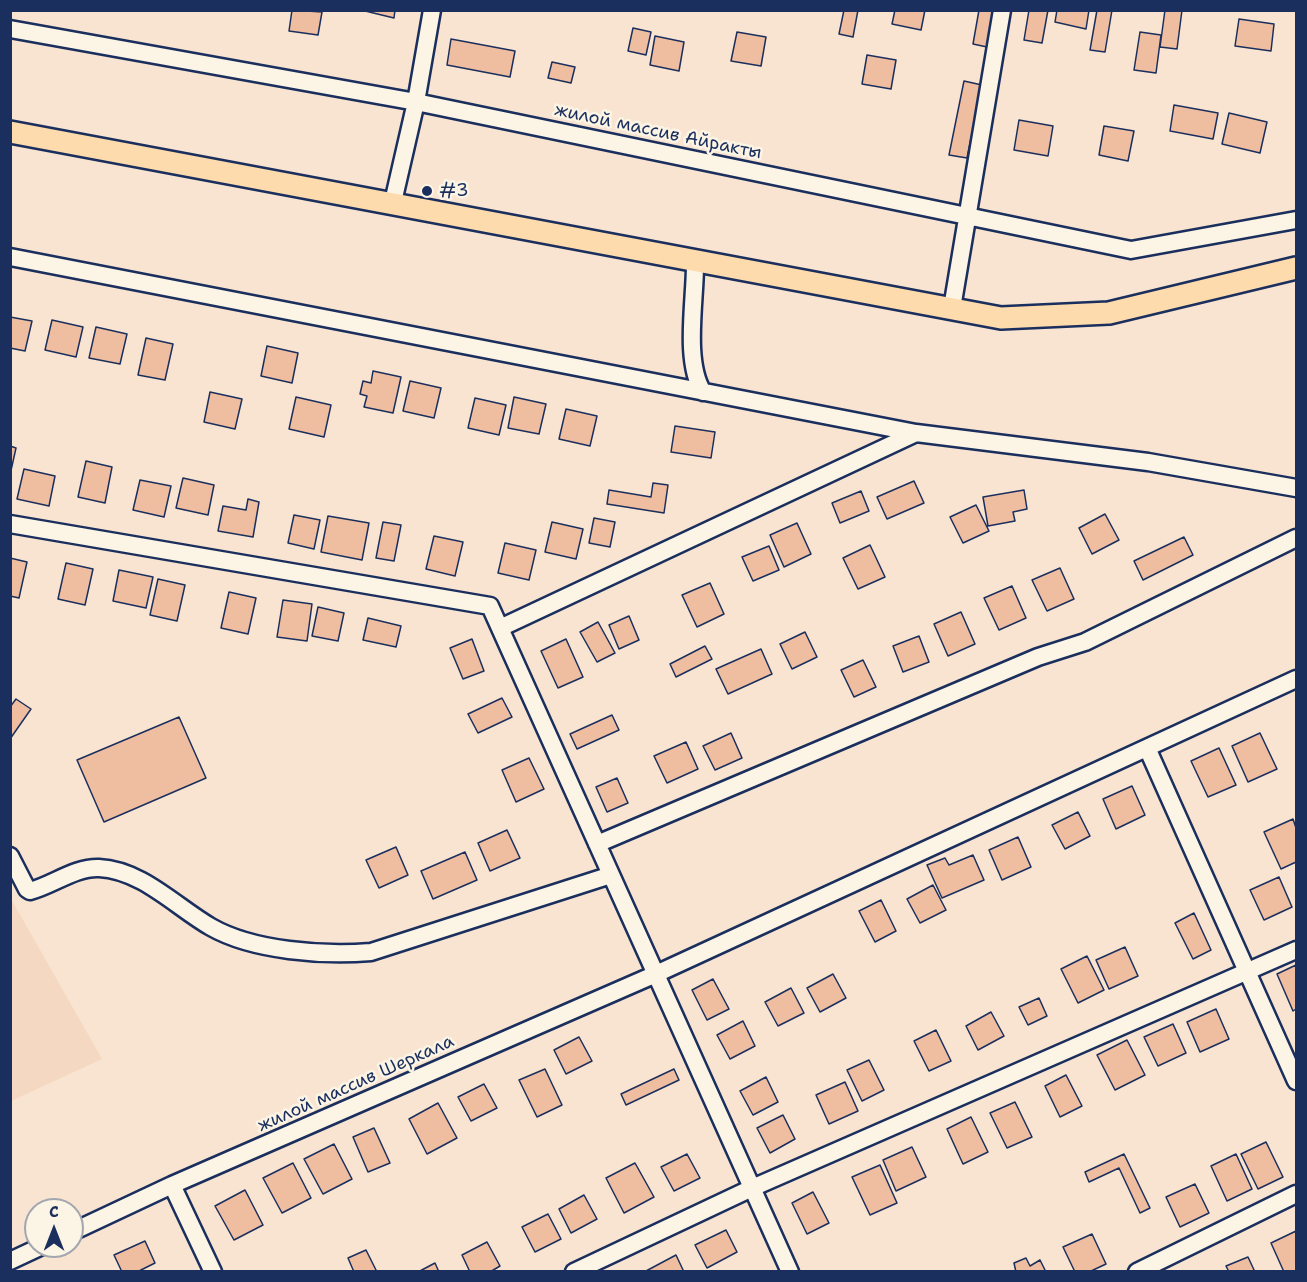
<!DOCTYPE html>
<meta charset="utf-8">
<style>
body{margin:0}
#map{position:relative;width:1307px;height:1282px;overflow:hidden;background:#f8e4d0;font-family:"Shantell Sans",sans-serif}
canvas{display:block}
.frame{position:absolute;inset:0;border:12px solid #1b2f5e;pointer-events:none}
.north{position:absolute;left:24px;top:1198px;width:60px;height:60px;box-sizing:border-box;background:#fcf5e5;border:2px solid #a2a6af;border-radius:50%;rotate:0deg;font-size:16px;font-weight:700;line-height:24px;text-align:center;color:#1b2f5e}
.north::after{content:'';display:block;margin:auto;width:21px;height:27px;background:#1b2f5e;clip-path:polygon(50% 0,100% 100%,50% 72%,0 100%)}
</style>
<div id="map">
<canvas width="1307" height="1282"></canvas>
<div class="frame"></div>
<div class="north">С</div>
</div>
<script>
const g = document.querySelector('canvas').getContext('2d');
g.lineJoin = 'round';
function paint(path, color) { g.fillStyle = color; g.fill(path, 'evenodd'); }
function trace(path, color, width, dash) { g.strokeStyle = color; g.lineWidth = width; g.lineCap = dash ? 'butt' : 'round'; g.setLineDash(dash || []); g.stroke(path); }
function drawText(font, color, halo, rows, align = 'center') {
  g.font = font + ' "Shantell Sans",sans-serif'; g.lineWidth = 5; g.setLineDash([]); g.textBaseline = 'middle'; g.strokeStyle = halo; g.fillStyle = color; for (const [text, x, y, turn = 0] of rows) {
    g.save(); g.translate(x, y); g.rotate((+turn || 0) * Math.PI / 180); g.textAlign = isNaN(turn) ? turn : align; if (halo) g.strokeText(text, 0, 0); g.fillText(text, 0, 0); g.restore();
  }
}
paint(new Path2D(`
 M10 897 102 1059 11 1101H10Z`), '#f5d8c1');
const building = new Path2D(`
 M292 10 322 12 318 35 289 31Z
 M361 10H395L394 18Z
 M844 10H858L853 37 839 34Z
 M895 10H925L921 30 892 24Z
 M979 10H994L987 47 973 44Z
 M1029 10H1048L1042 43 1024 40Z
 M1057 10H1089L1086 29 1055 22Z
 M1097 10H1112L1105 52 1090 50Z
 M1165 10H1182L1177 49 1160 47Z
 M1239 19 1274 24 1271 51 1235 46Z
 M633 28 651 32 646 55 628 51Z
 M737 32 766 37 761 66 731 61Z
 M1140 32 1161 35 1156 73 1134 70Z
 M655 36 684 42 679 71 650 65Z
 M451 39 515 51 510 77 447 65Z
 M867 55 896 60 891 89 862 84Z
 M552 62 575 67 571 83 548 78Z
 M964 81 982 85 967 158 949 155Z
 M1174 105 1218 113 1213 139 1170 131Z
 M1229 113 1267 122 1260 153 1222 144Z
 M1019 120 1053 126 1048 156 1014 150Z
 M1104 126 1134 131 1128 161 1099 155Z
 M10 317 32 321 25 351 10 348Z
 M52 320 83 327 76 357 45 350Z
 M96 327 127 334 120 364 89 358Z
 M146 338 173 344 165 380 138 375Z
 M267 346 298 353 292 383 261 376Z
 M373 371 401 377 393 413 364 407 367 396 360 394 363 381 371 383Z
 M410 381 441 388 434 418 403 411Z
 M210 392 242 399 235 429 204 422Z
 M296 397 331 405 324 437 289 429Z
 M514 397 546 404 539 434 508 428Z
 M475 398 506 405 499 435 468 428Z
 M566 409 597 416 590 446 559 439Z
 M675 426 715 432 711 458 671 452Z
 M10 446 16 448 10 475Z
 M86 461 112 467 105 503 78 497Z
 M24 469 55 476 49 506 17 499Z
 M183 478 214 485 208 515 176 508Z
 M140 480 171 486 164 517 133 510Z
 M914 481 924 503 887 519 877 497Z
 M653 483 668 485 664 513 607 504 609 490 651 497Z
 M1024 490 1027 509 1013 512 1015 521 988 526 983 497Z
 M861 491 869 511 840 523 832 503Z
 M248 499 259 502 253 537 218 531 223 506 246 510Z
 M976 505 989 531 963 543 950 517Z
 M1105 514 1119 540 1092 554 1079 528Z
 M294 515 320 520 314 549 288 543Z
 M328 516 369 523 362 560 321 552Z
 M594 518 615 522 610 547 589 543Z
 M383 522 401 525 394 561 376 558Z
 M552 522 583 529 576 559 545 552Z
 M797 523 811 554 784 567 770 535Z
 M434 536 463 542 455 576 426 569Z
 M1184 537 1193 555 1143 580 1134 561Z
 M505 543 536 550 529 580 498 573Z
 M870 545 885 577 858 589 843 558Z
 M769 546 779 570 753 581 742 557Z
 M10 558 27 562 19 598 10 596Z
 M66 563 93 569 85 605 58 599Z
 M1060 568 1074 599 1047 611 1032 580Z
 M119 570 153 577 146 608 113 601Z
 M158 579 185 585 177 621 150 615Z
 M710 583 724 614 697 627 682 595Z
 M1012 586 1026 618 999 630 984 598Z
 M229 592 256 598 248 634 221 628Z
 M283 600 312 604 307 641 277 637Z
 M318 607 344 613 338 641 312 636Z
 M961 612 975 644 948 656 934 624Z
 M629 616 639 640 619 649 609 625Z
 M368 618 401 626 396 647 363 640Z
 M598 622 615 653 597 662 580 632Z
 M805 632 817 657 792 669 780 644Z
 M919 636 929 662 903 672 893 646Z
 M472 639 484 671 463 679 450 648Z
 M566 639 583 677 558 688 541 651Z
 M705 646 712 659 676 677 670 664Z
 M761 649 772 674 728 694 716 669Z
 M863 660 876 687 854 697 841 670Z
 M502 698 512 717 478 733 468 714Z
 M16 699 31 709 10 739V707Z
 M612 715 619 730 577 749 570 734Z
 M179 717 206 778 104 822 77 760Z
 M731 733 742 758 715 770 703 746Z
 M1260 733 1277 769 1248 782 1232 746Z
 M686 742 698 769 667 783 654 756Z
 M1219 748 1236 785 1208 797 1191 761Z
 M529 758 544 789 516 802 502 770Z
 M617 778 628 803 607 812 596 787Z
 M1132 786 1145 815 1116 829 1103 799Z
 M1078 812 1090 836 1065 849 1052 825Z
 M1293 819 1296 828V862L1281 869 1264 832Z
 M507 830 520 858 490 871 478 843Z
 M1018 837 1031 867 1002 880 989 850Z
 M396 847 408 875 379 888 366 860Z
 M465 852 477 880 433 899 421 871Z
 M973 855 984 880 942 898 927 865 945 858 949 865Z
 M1279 877 1292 907 1264 920 1250 890Z
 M933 885 946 910 920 923 907 899Z
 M881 900 896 931 875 942 859 911Z
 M1194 913 1211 950 1193 959 1175 923Z
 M1125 947 1138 976 1109 989 1096 960Z
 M1087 956 1104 990 1078 1003 1061 969Z
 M1296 965V1009L1293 1011 1277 974Z
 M833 974 846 998 820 1012 807 988Z
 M713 979 729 1009 707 1020 692 990Z
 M791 988 804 1013 778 1026 765 1002Z
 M1039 998 1047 1016 1028 1025 1019 1007Z
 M1216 1009 1229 1039 1200 1052 1187 1022Z
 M991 1012 1004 1036 978 1050 966 1026Z
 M743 1021 755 1046 730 1059 717 1035Z
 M1173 1024 1186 1053 1158 1066 1144 1037Z
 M936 1030 951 1061 929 1071 914 1041Z
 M579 1037 592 1061 566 1074 554 1050Z
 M1127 1040 1145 1075 1115 1090 1097 1055Z
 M869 1060 884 1090 862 1101 847 1070Z
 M545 1069 562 1105 537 1117 519 1080Z
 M674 1069 679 1080 626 1105 621 1094Z
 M1066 1075 1082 1106 1060 1117 1045 1086Z
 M766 1077 778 1102 753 1115 740 1091Z
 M845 1082 858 1111 829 1124 816 1095Z
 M484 1084 497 1108 471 1121 458 1097Z
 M1015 1102 1032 1137 1007 1148 990 1113Z
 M438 1103 457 1138 427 1154 409 1119Z
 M783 1115 795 1139 770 1153 757 1128Z
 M971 1117 988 1152 963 1164 947 1129Z
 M374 1128 390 1163 368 1172 353 1137Z
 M1266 1142 1283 1177 1258 1189 1241 1154Z
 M334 1144 352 1179 323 1194 304 1159Z
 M912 1147 926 1177 896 1191 883 1160Z
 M687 1154 700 1178 674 1191 661 1167Z
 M1124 1154 1150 1208 1140 1213 1119 1168 1089 1182 1085 1172Z
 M1236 1154 1252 1189 1227 1201 1211 1166Z
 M293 1163 311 1198 282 1213 263 1178Z
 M635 1163 654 1197 624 1213 606 1178Z
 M880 1165 897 1203 870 1215 852 1177Z
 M1195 1184 1209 1213 1180 1227 1166 1197Z
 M245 1190 263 1225 234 1240 215 1206Z
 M813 1192 829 1223 807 1234 792 1203Z
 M584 1195 597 1219 571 1233 559 1209Z
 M548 1214 561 1239 535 1252 522 1227Z
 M726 1230 737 1252 707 1268 695 1245Z
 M1296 1231V1272H1284L1271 1243Z
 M1092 1234 1106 1264 1089 1272H1075L1063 1247Z
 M145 1241 155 1263 137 1272H122L114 1255Z
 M487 1242 500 1266 490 1272H470L462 1255Z
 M366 1250 377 1272H354L348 1258Z
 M676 1255 684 1272H646V1271Z
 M1248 1257 1255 1272H1229L1226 1266Z
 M1026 1258 1030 1266 1040 1260 1046 1272H1016L1014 1263Z
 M435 1263 439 1272H418Z`);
paint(building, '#efbd9f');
trace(building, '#1b2f5e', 1.5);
const minor = new Path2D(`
 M10 29 416 102 1131 250 1296 220
 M393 202 416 102 432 10
 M10 257 916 433 1148 462 1296 488
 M695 260C696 297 683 360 703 392
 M952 308 1002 10
 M10 524 490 606 790 1272
 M500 628 916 433
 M1148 750 1296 1081
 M597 844 1038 657 1085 642 1296 538
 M10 856 27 889 30 891C53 885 75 867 99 868 142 870 176 907 211 927 253 951 324 956 371 952L611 875
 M172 1185 213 1272
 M72 1232 172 1185 656 974 1296 679
 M10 1261 42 1246
 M574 1272 752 1188 1296 950
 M1137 1272 1296 1194`);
const major = new Path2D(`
 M10 132 1001 318 1109 313 1296 268`);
trace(minor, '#1b2f5e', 21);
trace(major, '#1b2f5e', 26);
trace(minor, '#fcf5e5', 16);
trace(major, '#fedbac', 21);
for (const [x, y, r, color] of [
 [427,191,6,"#1b2f5e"]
]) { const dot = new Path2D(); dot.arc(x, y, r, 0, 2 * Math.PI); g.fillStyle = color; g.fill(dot); trace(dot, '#fcf5e5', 2); }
drawText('18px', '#1b2f5e', '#fcf5e5', [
 ["жилой массив Айракты",658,132,12],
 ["жилой массив Шеркала",356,1084,-24]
]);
drawText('18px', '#1b2f5e', '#fcf5e5', [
 ["#3",439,191]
], 'left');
</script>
